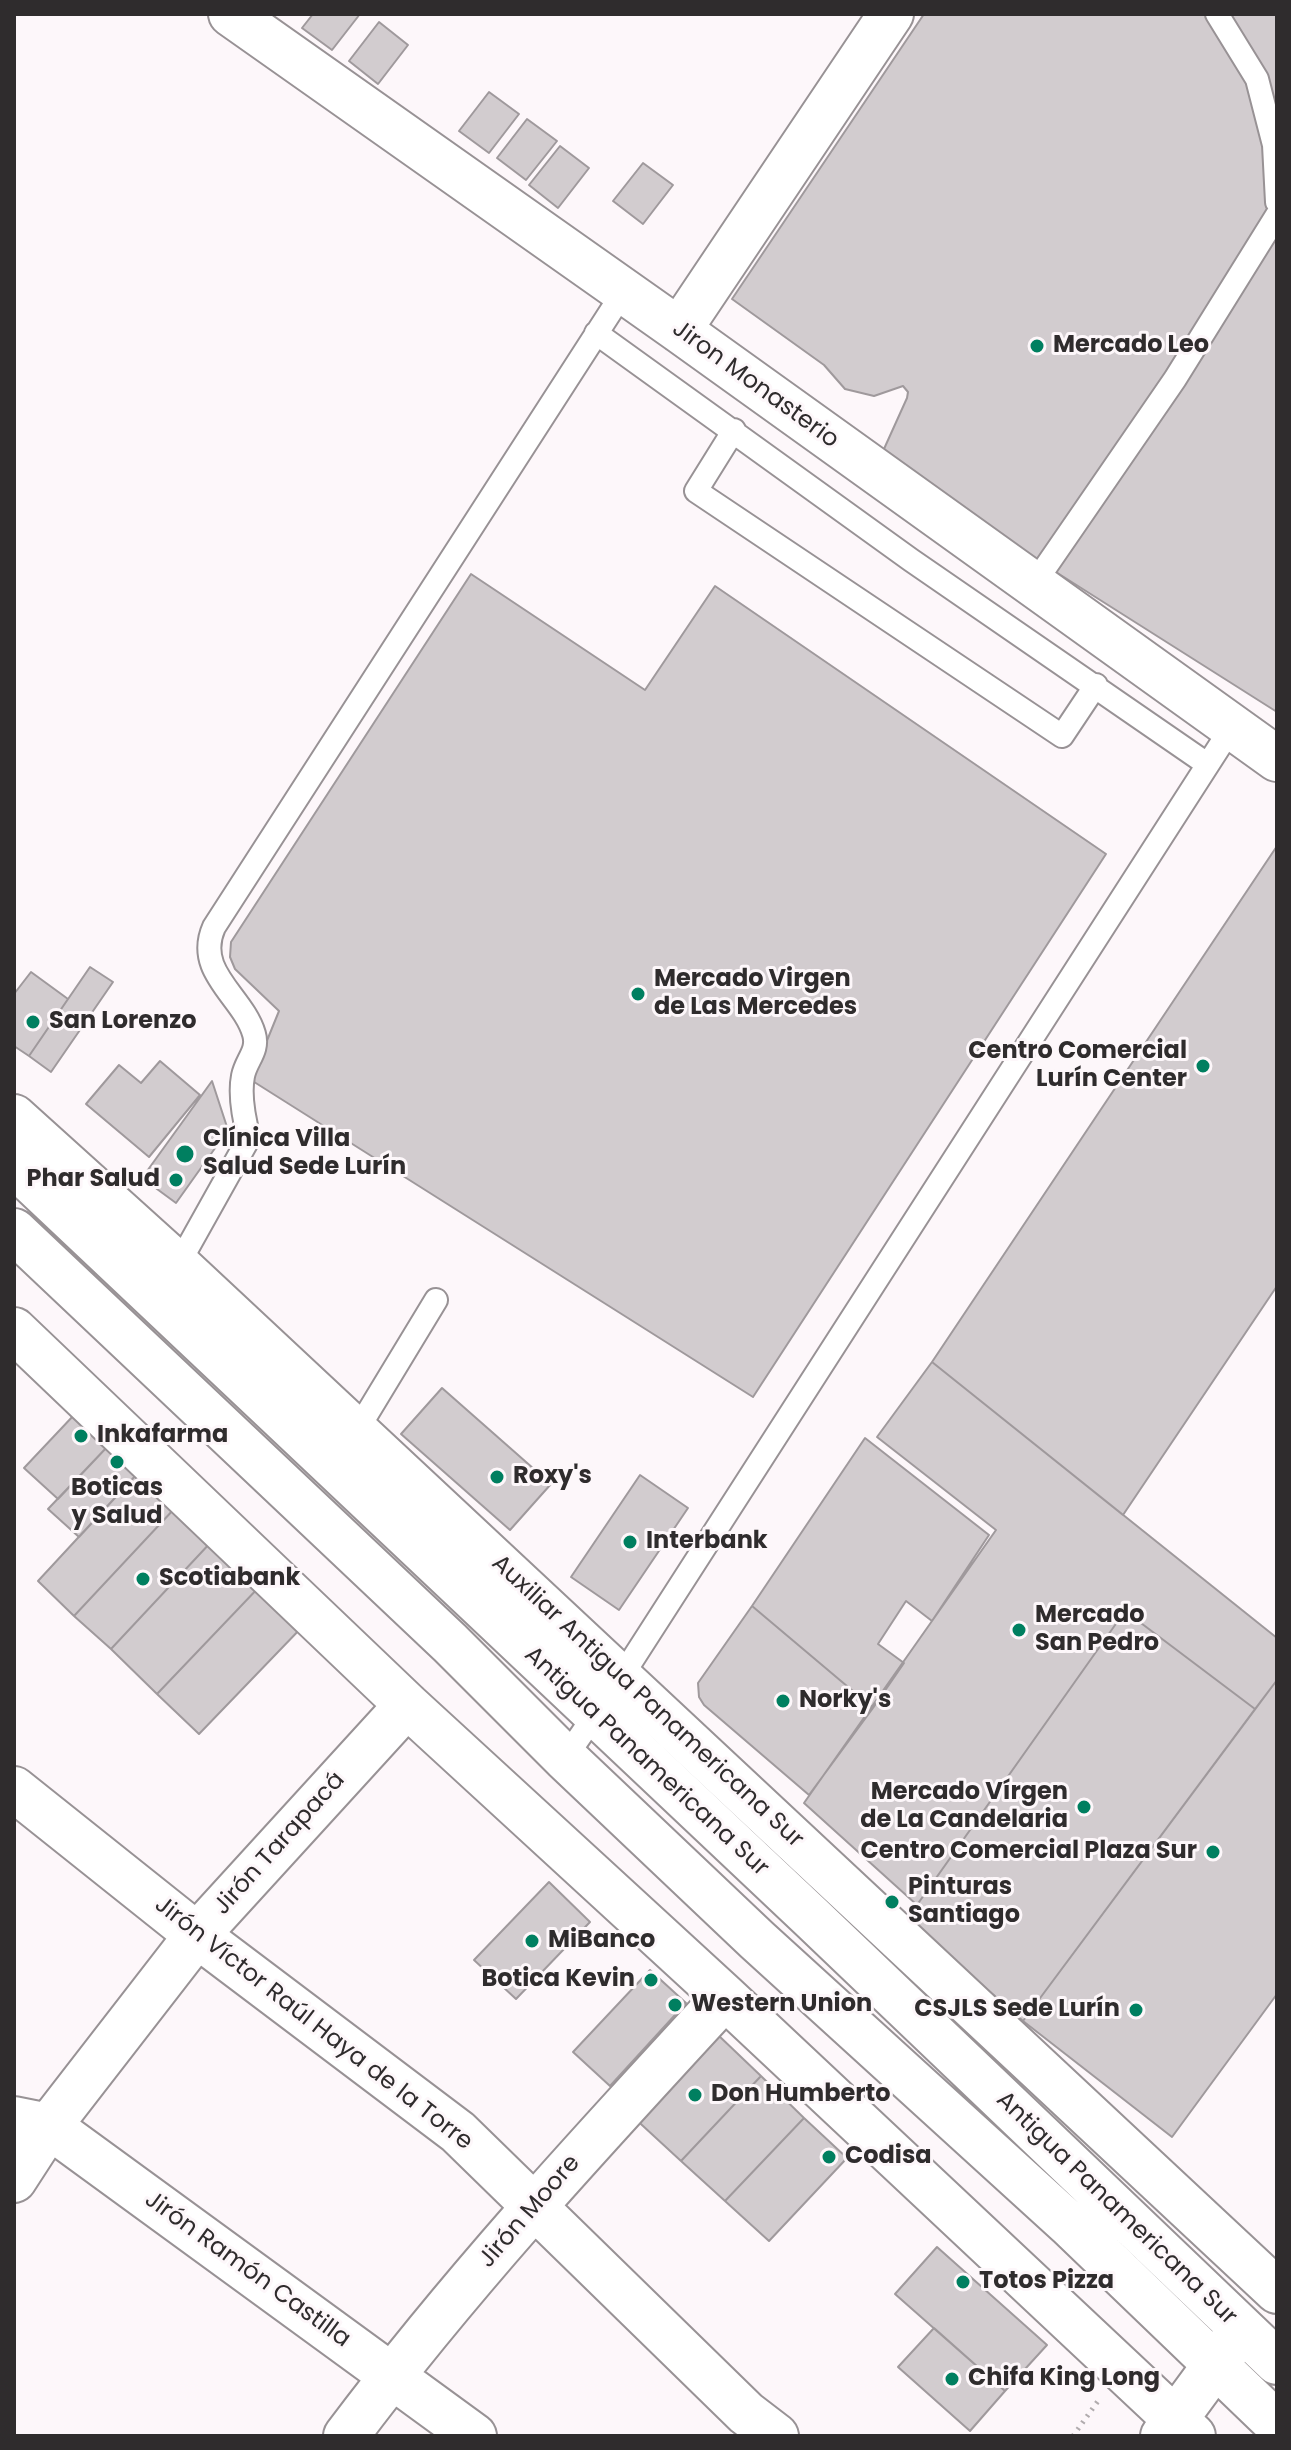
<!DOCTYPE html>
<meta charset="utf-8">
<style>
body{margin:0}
#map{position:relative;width:1291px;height:2450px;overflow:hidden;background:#fdf7fa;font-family:Poppins,sans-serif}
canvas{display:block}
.frame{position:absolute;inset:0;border:16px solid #2f2c2d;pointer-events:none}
</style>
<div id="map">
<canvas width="1291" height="2450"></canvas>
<div class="frame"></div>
</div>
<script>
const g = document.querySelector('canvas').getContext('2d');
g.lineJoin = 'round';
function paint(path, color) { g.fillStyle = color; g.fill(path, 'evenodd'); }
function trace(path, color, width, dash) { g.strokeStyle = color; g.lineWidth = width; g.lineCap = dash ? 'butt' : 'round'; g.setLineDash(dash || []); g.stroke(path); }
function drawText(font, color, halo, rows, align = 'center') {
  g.font = font + ' Poppins,sans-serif'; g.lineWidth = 6; g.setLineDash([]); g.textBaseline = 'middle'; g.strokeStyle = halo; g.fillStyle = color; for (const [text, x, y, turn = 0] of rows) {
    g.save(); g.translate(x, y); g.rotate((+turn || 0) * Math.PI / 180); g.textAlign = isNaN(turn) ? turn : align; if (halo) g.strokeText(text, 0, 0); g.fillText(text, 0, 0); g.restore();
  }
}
const building = new Path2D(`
 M313 14H360L332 50 302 28Z
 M924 14H1277V712L879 460 907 398 908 392 903 386 874 396 845 389 824 365 732 299Z
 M379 22 408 45 378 84 349 61Z
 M489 92 519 114 489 153 459 131Z
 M527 119 557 141 526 180 497 158Z
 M560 146 589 168 558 208 529 185Z
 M643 163 673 185 643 224 613 201Z
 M471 574 645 690 715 586 1106 854 753 1397 251 1080 279 1011 235 969 230 957 231 942Z
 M1277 846V1286L1123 1515 932 1362Z
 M90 967 113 982 51 1072 29 1056Z
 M31 972 68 999 29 1056 14 1046V994Z
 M160 1061 200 1095 149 1157 86 1104 119 1065 141 1083Z
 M212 1081 228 1130 176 1203 142 1178Z
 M932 1362 1277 1638V1680L1255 1709 1125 1611 917 1905 804 1803 996 1530 877 1437Z
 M442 1388 551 1484 510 1530 401 1434Z
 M74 1415 108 1446 58 1499 24 1468Z
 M865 1438 989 1535 932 1621 906 1601 878 1644 904 1663 873 1708 752 1606Z
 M108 1446 137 1474 79 1537 48 1509Z
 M137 1474 175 1508 74 1616 38 1581Z
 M640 1475 688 1508 619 1610 571 1577Z
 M175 1508 212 1541 111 1649 74 1616Z
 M212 1541 261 1585 157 1694 111 1649Z
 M261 1585 304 1625 199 1734 157 1694Z
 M752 1606 873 1708 809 1795 704 1705 699 1697 698 1683Z
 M1125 1611 1255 1709 1023 2021 907 1919Z
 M1277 1680V1994L1172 2137 1023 2021Z
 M549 1882 590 1922 516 1999 474 1960Z
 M650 1970 686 2003 610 2086 573 2052Z
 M717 2034 761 2076 681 2161 630 2114Z
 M761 2076 804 2118 725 2201 681 2161Z
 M804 2118 847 2158 769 2241 725 2201Z
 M937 2247 1047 2345 1005 2391 895 2294Z
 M934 2328 1005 2391 970 2431 898 2367Z`);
paint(building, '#d2cccf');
trace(building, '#9f999c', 2);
const service = new Path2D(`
 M1217 14 1257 79 1274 145 1277 202
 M596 333 911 560 1207 764
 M734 430 696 491 1062 736 1096 685
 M1034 584 1175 379 1277 215
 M178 1265 249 1138C244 1119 239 1096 243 1076 246 1060 259 1051 254 1034 243 996 194 972 214 927L624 291
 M356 1432 436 1300
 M565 1758 620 1679 1232 727`);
const minor = new Path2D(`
 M231 14 679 330 1277 759
 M679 330 891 14
 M14 1117 178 1265 1277 2291
 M14 1330 407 1705 725 1997 1193 2436
 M14 1789 197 1935 458 2132 746 2413 776 2436
 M14 2119 49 2126 474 2436
 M14 2180 49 2126 197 1935 407 1705
 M346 2436C462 2281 594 2139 725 1997
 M1163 2436 1238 2334`);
const primary = new Path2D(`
 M14 1165 811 1917 1277 2362
 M14 1231 450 1643 565 1758 757 1940 1069 2224 1277 2424`);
trace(service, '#989295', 26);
trace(minor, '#989295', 48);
trace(primary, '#989295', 48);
trace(new Path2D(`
 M1073 2436 1098 2401`), '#b1acae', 5, [2, 6]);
trace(service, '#fff', 22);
trace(minor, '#fff', 44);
trace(primary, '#fff', 44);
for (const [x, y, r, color] of [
 [1037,346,8,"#007f60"],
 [638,994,8,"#007f60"],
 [33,1022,8,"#007f60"],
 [1203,1066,8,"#007f60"],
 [185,1154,10,"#007f60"],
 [176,1180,8,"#007f60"],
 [81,1436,8,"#007f60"],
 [117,1462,8,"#007f60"],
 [497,1477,8,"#007f60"],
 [630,1542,8,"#007f60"],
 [143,1579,8,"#007f60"],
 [1019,1630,8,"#007f60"],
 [783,1701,8,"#007f60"],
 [1084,1807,8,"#007f60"],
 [1213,1852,8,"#007f60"],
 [892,1902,8,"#007f60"],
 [532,1941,8,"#007f60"],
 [651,1980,8,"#007f60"],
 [675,2005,8,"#007f60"],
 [1136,2010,8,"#007f60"],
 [695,2095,8,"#007f60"],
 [829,2157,8,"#007f60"],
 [963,2282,8,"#007f60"],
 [952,2379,8,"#007f60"]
]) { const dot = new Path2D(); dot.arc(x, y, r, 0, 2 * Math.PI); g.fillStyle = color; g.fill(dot); trace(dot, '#fdf7fa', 3); }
drawText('bold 24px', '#2f2c2d', '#fdf7fa', [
 ["Mercado Leo",1053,346],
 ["Mercado Virgen",654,980],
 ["de Las Mercedes",654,1008],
 ["San Lorenzo",49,1022],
 ["Centro Comercial",1187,1052,"right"],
 ["Lurín Center",1187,1080,"right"],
 ["Clínica Villa",203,1140],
 ["Salud Sede Lurín",203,1168],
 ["Phar Salud",160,1180,"right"],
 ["Inkafarma",97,1436],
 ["Roxy's",513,1477],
 ["Boticas",117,1489,"center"],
 ["y Salud",117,1517,"center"],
 ["Interbank",646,1542],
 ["Scotiabank",159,1579],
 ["Mercado",1035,1616],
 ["San Pedro",1035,1644],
 ["Norky's",799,1701],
 ["Mercado Vírgen",1068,1793,"right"],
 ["de La Candelaria",1068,1821,"right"],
 ["Centro Comercial Plaza Sur",1197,1852,"right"],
 ["Pinturas",908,1888],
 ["Santiago",908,1916],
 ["MiBanco",548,1941],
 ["Botica Kevin",635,1980,"right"],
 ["Western Union",691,2005],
 ["CSJLS Sede Lurín",1120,2010,"right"],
 ["Don Humberto",711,2095],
 ["Codisa",845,2157],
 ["Totos Pizza",979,2282],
 ["Chifa King Long",968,2379]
], 'left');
drawText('24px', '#2f2c2d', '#fdf7fa', [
 ["Jiron Monasterio",755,385,36],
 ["Auxiliar Antigua Panamericana Sur",647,1702,43],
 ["Antigua Panamericana Sur",646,1762,43],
 ["Jirón Tarapacá",280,1844,-48],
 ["Jirón Víctor Raúl Haya de la Torre",313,2024,38],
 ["Antigua Panamericana Sur",1116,2209,44],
 ["Jirón Moore",530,2212,-49],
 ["Jirón Ramón Castilla",247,2270,36]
]);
</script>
